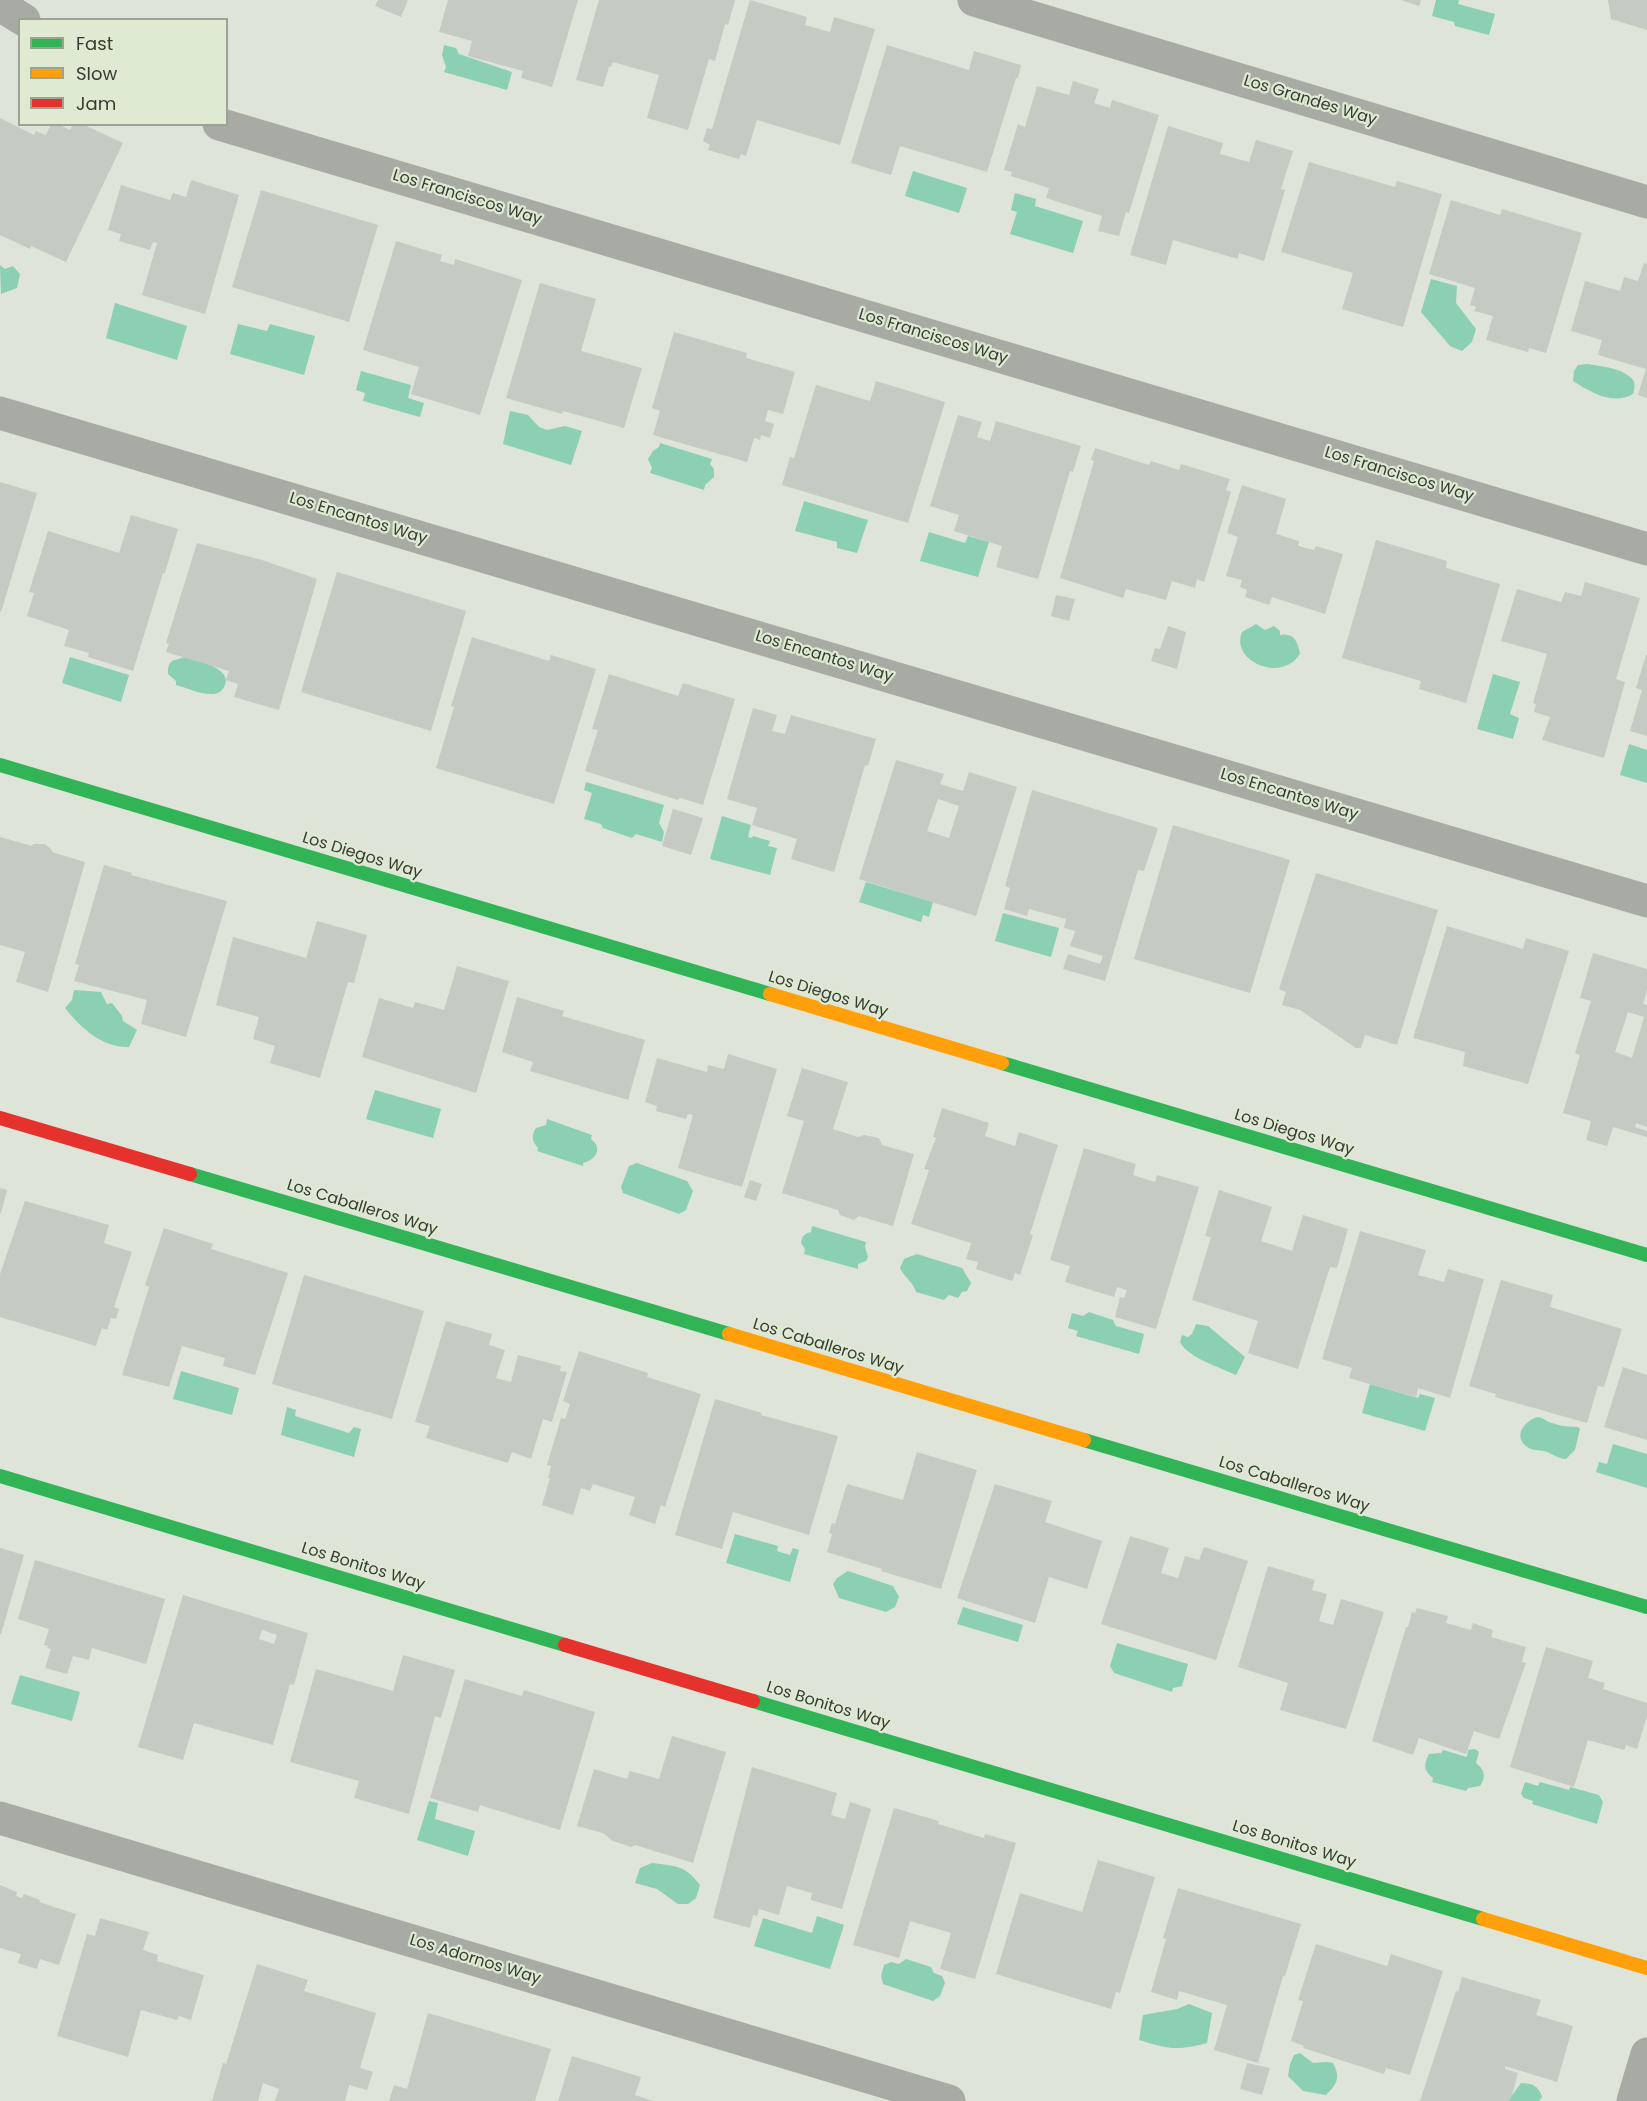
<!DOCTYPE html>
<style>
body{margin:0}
#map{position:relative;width:1647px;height:2101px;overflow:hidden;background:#dee4d8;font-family:Poppins,sans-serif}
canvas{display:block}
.legend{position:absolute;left:18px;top:18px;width:210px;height:108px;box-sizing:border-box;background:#deead2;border:2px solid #9ba492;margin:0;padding:8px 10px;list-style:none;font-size:18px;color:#373c33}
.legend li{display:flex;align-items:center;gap:12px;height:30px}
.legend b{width:30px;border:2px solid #9ba492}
</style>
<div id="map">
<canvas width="1647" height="2101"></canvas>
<ul class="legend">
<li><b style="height:8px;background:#30b455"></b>Fast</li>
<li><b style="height:8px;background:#ff9f0a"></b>Slow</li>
<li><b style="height:8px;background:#e5322d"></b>Jam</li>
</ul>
</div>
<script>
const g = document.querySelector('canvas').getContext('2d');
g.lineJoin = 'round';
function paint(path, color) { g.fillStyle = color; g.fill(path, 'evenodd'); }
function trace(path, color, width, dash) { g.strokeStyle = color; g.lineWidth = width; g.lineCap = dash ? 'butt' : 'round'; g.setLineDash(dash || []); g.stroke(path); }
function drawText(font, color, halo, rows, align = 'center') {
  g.font = font + ' Poppins,sans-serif'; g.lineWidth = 4.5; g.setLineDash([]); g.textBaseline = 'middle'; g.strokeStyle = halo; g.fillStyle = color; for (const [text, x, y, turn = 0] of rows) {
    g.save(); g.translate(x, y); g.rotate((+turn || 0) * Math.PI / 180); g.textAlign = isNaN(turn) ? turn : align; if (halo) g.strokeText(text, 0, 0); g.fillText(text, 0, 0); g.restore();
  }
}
paint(new Path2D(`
 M1436 0H1459L1458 4 1495 14 1489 35 1455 26 1454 22 1432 16Z
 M444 45 456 48 459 54 512 72 507 90 444 72 446 67 442 55Z
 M913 171 967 188 959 213 905 196Z
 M1015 193 1036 199 1035 206 1083 221 1073 253 1010 234 1017 212 1011 210Z
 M0 265 5 269 13 266 20 274 17 288 1 294Z
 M1431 279 1457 286 1456 303 1476 329 1472 342 1462 351 1450 346 1421 312Z
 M115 303 187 326 177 360 106 338Z
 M238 324 267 331 270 324 315 336 304 375 230 354Z
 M1587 364C1600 366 1624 368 1633 380 1636 385 1634 390 1633 394 1614 406 1590 392 1573 381L1574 371 1578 365Z
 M361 371 411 385 408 398 424 403 420 417 363 401 365 393 356 390Z
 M510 411 528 415 539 427 547 430 565 426 582 431 571 465 503 444Z
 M660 443 712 459 710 464 714 469V477L705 485 704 490 650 473 652 468 648 459 653 451 659 447Z
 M804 501 868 520 857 553 837 548V542L795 531Z
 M929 532 965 543 968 536 989 542 978 577 920 561Z
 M1256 624 1265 630 1274 626 1280 631V635C1294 632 1298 642 1300 654 1296 659 1292 664 1285 666 1265 674 1232 656 1242 632Z
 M70 657 129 675 121 702 62 683Z
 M184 657C195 660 235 668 224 687 222 691 218 694 213 694 201 695 187 688 176 685V681L168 674C168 658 173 662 184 657Z
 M1493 674 1520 682 1510 714 1519 718 1513 739 1477 729Z
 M1629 744 1647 750V783L1620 775Z
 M586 782 664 805 659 823 664 832 662 842 636 834 632 838 603 828 601 824 584 819 592 793 584 790Z
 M722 816 751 825 748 837 752 838 753 836 770 841 768 846 777 848 770 875 710 859Z
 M866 882 933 902 929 917 923 915 921 922 859 902Z
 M1003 913 1059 928 1051 957 995 941Z
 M74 990 101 992 107 1004 112 1003 122 1016 123 1021 137 1030 129 1047C102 1048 80 1027 65 1008L72 1000Z
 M375 1090 441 1109 433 1138 366 1119Z
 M547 1119 592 1135 591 1139C603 1148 596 1160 583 1163V1166L537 1151 538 1148C532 1141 531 1136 536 1128L546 1125Z
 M637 1163 687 1181 693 1191 686 1210 679 1214 623 1193 621 1187 629 1166Z
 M812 1226 866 1242 865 1247 868 1257 866 1261 858 1264V1269L804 1254 805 1249 801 1243C802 1236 804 1234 811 1232Z
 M917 1254 962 1268 971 1283 967 1291 962 1292 958 1298 949 1295 944 1300 916 1292C914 1283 904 1277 900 1268L904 1259Z
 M1089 1312 1113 1320 1116 1326 1144 1334 1139 1354 1076 1336 1078 1331 1068 1328 1072 1313 1083 1316Z
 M1196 1324 1208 1326 1245 1357 1236 1375C1221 1368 1187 1357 1180 1342L1182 1335 1188 1337 1192 1334Z
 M181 1371 239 1388 232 1415 173 1399Z
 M1370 1384 1418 1398 1420 1394 1435 1398 1425 1431 1362 1413Z
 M287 1407 296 1410 295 1416 349 1433 354 1427 361 1429 354 1457 281 1435Z
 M1538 1417C1544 1418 1547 1422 1552 1423 1560 1426 1570 1427 1578 1427L1580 1429 1575 1450 1566 1459C1555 1458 1550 1452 1544 1451 1539 1450 1534 1451 1529 1448 1512 1438 1523 1421 1538 1417Z
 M1613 1444 1647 1454V1488L1596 1472 1599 1462 1607 1464Z
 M735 1534 778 1546 777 1551 790 1555 793 1548 799 1550 790 1582 726 1563Z
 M848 1571 893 1586 899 1597 895 1607 886 1612 839 1598 833 1584 837 1578Z
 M963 1607 1023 1625 1018 1642 957 1624Z
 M1117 1643 1188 1664 1182 1686 1173 1688 1172 1692 1114 1673 1110 1666Z
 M20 1675 80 1692 72 1721 11 1704Z
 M1475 1749 1479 1752 1476 1763C1485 1769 1486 1778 1480 1786L1468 1788 1466 1791 1432 1782 1433 1778C1423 1770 1424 1764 1429 1754L1441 1753 1443 1750 1467 1757 1468 1750Z
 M1525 1782 1538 1786 1540 1782 1569 1790 1570 1787 1599 1795 1603 1802 1597 1824 1532 1804 1533 1801 1524 1798 1521 1794Z
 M429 1801 438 1803 435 1819 475 1831 468 1856 417 1840Z
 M652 1863C676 1866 685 1865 700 1885L696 1898 688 1904H678L657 1889 635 1883 640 1868Z
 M817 1916 844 1925 830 1969 754 1946 763 1918 812 1933Z
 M906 1959 931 1967 934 1973 942 1976 945 1983 940 1996 933 2001 883 1984 881 1976 884 1965 891 1962 899 1964Z
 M1189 2004 1212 2013 1207 2043C1177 2051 1168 2049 1139 2040L1143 2015 1177 2009Z
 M1300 2053 1313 2063 1327 2062 1333 2063C1341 2078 1337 2084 1326 2095L1303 2091 1288 2076 1290 2064 1294 2055Z
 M1521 2083C1532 2083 1539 2086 1542 2097L1539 2101H1508Z`), '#8bd0b2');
paint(new Path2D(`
 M378 0H408L401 17 375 6Z
 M448 0H578L552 87 521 78 523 71 468 56 472 41 439 32Z
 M599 0H735L728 25 725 24 715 61 709 59 688 130 647 118 659 75 613 62 611 67H609L603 87 576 80Z
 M750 0 807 17 805 25 830 32 834 17 875 29 840 145 757 120 746 156 741 154 739 159 708 150 710 145 703 141 707 128 712 129Z
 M1401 0H1421L1419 6Z
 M1608 0H1647V30L1611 19Z
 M887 45 969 70 974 51 1021 65 1018 78H1016L987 172 900 146 891 175 851 163Z
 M1073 81 1099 89 1094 103 1110 108 1112 100 1159 115 1129 213 1126 212 1119 236 1098 231 1102 216 1046 198 1049 188 1011 176 1012 172 1004 170 1018 124 1025 127 1037 86 1069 95Z
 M0 118 34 135 36 131 46 135 51 124H58L70 130 73 124H82L123 143 66 262 31 246 30 249 0 235Z
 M1168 126 1223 143 1220 154 1249 162 1256 140 1293 151 1281 189 1285 190 1264 261 1239 253 1238 259 1173 240 1166 265 1130 255Z
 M1309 162 1395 187 1397 181 1442 194 1403 327 1342 309 1353 273 1281 252Z
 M191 180 239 195 205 314 142 295 157 243 153 242 150 250 119 241 121 234 108 230 121 185 170 200 173 193 186 197Z
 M261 190 378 225 349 322 232 287Z
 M1451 200 1500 215 1502 209 1582 233 1546 353 1529 348 1528 352 1486 340 1493 316 1474 311 1476 307 1470 305 1475 288 1429 274Z
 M396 241 442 255 440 261 454 265 455 259 522 280 480 415 411 394 419 367 363 350Z
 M1644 263 1647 264V398L1638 395 1646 369 1598 355 1602 340 1571 331 1585 281 1620 291 1624 277 1638 281Z
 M540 283 596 299 581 351 642 368 624 428 563 411 562 414 506 398Z
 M674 332 747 353 746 358 795 372 783 414 768 410 765 421 774 424 770 438 761 435 760 440 754 438 747 462 653 435 660 411 652 408Z
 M876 381 945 402 908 523 782 485 790 457 794 458 816 385 870 401Z
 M958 415 982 422 977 437 990 441 996 421 1081 446 1073 472 1070 471 1038 579 996 567 1002 546 954 531 959 515 930 506Z
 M1095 448 1149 465 1151 461 1179 470 1181 464 1230 479 1226 490 1231 492 1204 582 1197 579 1195 588 1172 581 1166 600 1126 589 1123 598 1060 578 1094 461 1091 460Z
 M0 482 37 493 1 612H0Z
 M1242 485 1286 499 1276 534 1299 541 1298 546 1314 550 1316 546 1343 554 1325 614 1272 597 1269 605 1245 597 1247 590 1240 587 1242 580 1226 576 1238 537 1227 533Z
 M131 515 178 529 165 573H163L133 671 88 657 89 653 64 646 69 630 27 616 34 593 29 592 48 531 119 553Z
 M1376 540 1447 561 1446 568 1500 584 1466 703 1419 689 1421 681 1342 658Z
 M197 543 262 560 317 579 279 710 234 697 238 684 226 680 229 671 166 652 169 644 166 643Z
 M337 572 466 611 431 731 301 692Z
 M1585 582 1640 598 1616 679 1625 682 1604 758 1542 740 1550 717 1534 712 1536 704 1533 703 1547 654 1501 641 1517 589 1561 602 1565 592 1581 596Z
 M1056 595 1075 599 1069 621 1051 616Z
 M1168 626 1186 632 1177 669 1151 661 1155 648 1160 649Z
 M472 637 549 661 551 655 596 669 554 804 436 768 454 707 451 706Z
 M1646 655H1647V736L1630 731 1642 690 1636 688Z
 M609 674 678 696 683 683 735 699 703 805 680 798 678 800 585 771 598 730 592 729Z
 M753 708 777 715 772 731 785 734 791 715 876 739 868 766 865 765 834 872 791 859 797 839 752 825 757 808 727 799Z
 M896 760 944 774 940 784 963 791 969 772 1017 787 976 916 859 879ZM938 799 959 806 949 838 927 831Z
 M1032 790 1158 828 1144 871 1138 870 1105 981 1063 969 1068 954 1100 964 1103 956 1070 946 1075 931 1064 928 1066 919 1029 909 1027 916 1004 909 1010 888 1005 886Z
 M673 809 703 818 691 855 662 846Z
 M1173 825 1290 860 1250 993 1134 959Z
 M0 837 32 846 33 844H45L52 850V852L85 862 48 992 16 982 25 952 0 945Z
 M104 865 132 873 131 875 227 901 186 1037 141 1024 147 1000 74 981 79 965 75 964Z
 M1316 873 1438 910 1397 1045 1365 1035 1361 1048H1356L1300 1010 1282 1005 1286 992 1279 989Z
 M317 921 367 935 354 983 348 982 320 1078 270 1063 275 1046 253 1039 259 1017 216 1005 233 937 306 958Z
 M1447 926 1523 949 1526 938 1569 951 1528 1084 1463 1066 1465 1052 1413 1038Z
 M1593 953 1647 969V990L1643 1004 1647 1005V1127L1636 1123 1635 1127 1647 1131V1137L1613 1127 1607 1146 1586 1140 1591 1121 1563 1113 1580 1055 1575 1053 1591 1001 1580 998ZM1628 1012 1644 1017 1632 1058 1615 1052Z
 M457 966 509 981 476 1093 362 1057 379 998 413 1008 415 1002 444 1010Z
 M517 997 564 1011 562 1016 645 1040 628 1100 530 1071 533 1062 502 1052Z
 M728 1054 777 1069 742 1187 678 1168 693 1115 688 1114 686 1119 656 1111 657 1106 645 1102 657 1058 707 1072 708 1065 724 1069Z
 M802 1068 848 1082 833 1129 858 1137 864 1135 879 1138 882 1145 914 1154 893 1226 859 1216 854 1220 840 1215 838 1210 782 1193 804 1121 787 1116Z
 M942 1108 989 1123 985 1136 1015 1146 1019 1132 1058 1145 1030 1234 1033 1235 1020 1275 1015 1273 1012 1281 976 1269 978 1262 966 1259 971 1243 911 1224 929 1170 924 1169 936 1138 933 1137Z
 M1084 1148 1136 1164 1133 1175 1155 1182 1157 1175 1199 1187 1156 1329 1115 1317 1120 1297 1124 1298 1127 1290 1117 1287 1114 1297 1065 1282 1070 1266 1050 1260Z
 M750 1180 762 1184 756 1201 744 1197Z
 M0 1188 7 1190 1 1213H0Z
 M1219 1190 1272 1207 1261 1241 1292 1251 1303 1215 1348 1229 1337 1268 1330 1267 1298 1369 1248 1353 1258 1321 1192 1300 1211 1237 1205 1236Z
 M25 1201 109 1225 104 1243 132 1252 114 1307 119 1309 116 1319 111 1318 107 1330 102 1328 96 1346 0 1317V1274Z
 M164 1228 213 1244 211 1249 288 1273 255 1375 223 1366 225 1358 182 1346 169 1387 122 1375 149 1287 145 1285Z
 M1360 1231 1426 1250 1418 1275 1444 1282 1448 1269 1484 1279 1450 1398 1418 1388 1416 1397 1370 1384 1349 1378 1352 1368 1322 1359Z
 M304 1275 424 1311 392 1419 272 1384Z
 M1501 1280 1553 1295 1550 1307 1622 1329 1604 1387 1598 1386 1587 1423 1495 1397 1496 1394 1469 1386Z
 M446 1321 492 1334 489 1345 505 1350 496 1378 511 1382 518 1355 561 1366 560 1371 567 1372 552 1422 543 1419 531 1459 512 1452 508 1463 426 1438 430 1426 415 1422Z
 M579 1351 648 1373 647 1377 701 1394 665 1507 661 1505 655 1524 629 1515 635 1497 593 1484 590 1491 581 1488 573 1515 542 1505 550 1478H548L551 1466 547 1465 561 1418 565 1419 570 1404 563 1401Z
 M1623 1367 1647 1375V1440L1604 1427Z
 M715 1399 762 1413 761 1415 838 1436 809 1535 733 1512 722 1549 675 1535Z
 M917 1452 977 1470 941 1589 881 1571 882 1569 827 1552 832 1534 829 1533 832 1523 835 1524 847 1484 903 1500Z
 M995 1484 1052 1501 1045 1522 1102 1541 1087 1589 1049 1577 1035 1623 957 1598Z
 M1130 1536 1169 1548 1161 1573 1178 1578 1185 1556 1199 1560 1204 1547 1248 1561 1216 1660 1101 1624Z
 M0 1548 24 1555 1 1634H0Z
 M35 1560 165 1599 146 1664 92 1648 89 1660 73 1656 67 1674 45 1668 51 1649 47 1648 48 1646 44 1645 49 1629 18 1619Z
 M1268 1566 1315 1580 1312 1590 1327 1594 1319 1621 1333 1625 1341 1599 1384 1612 1346 1729 1280 1710 1288 1683 1238 1667Z
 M183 1595 308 1633 294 1685 290 1684 273 1745 194 1723 183 1760 138 1747ZM262 1630 277 1635 274 1644 259 1639Z
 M1417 1608 1448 1616 1446 1623 1471 1630 1473 1623 1493 1630 1491 1637 1526 1647 1522 1662 1526 1663 1499 1739 1474 1731 1466 1754 1419 1738 1413 1755 1372 1741 1406 1627H1408L1412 1612 1415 1613Z
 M1546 1647 1593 1661 1588 1678 1605 1683 1603 1689 1647 1703V1716L1637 1749 1626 1745 1624 1750 1588 1740 1574 1787 1510 1767Z
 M403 1655 455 1670 441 1718 435 1716 409 1814 354 1798 359 1781 290 1762 316 1669 393 1691Z
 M465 1679 522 1696 524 1690 595 1712 560 1830 480 1805 478 1812 430 1798Z
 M672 1736 726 1752 693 1863 635 1845 631 1847 613 1841 603 1833 577 1826 594 1769 627 1779 630 1771 659 1779Z
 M752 1767 837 1793 831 1815 845 1819 850 1802 871 1809 842 1909 811 1900 812 1893 787 1886 779 1915 759 1909 757 1916 753 1915 750 1928 713 1918Z
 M894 1808 939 1821 938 1824 984 1838 985 1834 1016 1843 975 1979 940 1969 951 1933 910 1921 899 1958 853 1945Z
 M1098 1860 1155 1877 1120 1993 1116 1992 1111 2009 996 1974 1020 1893 1082 1912Z
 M0 1885 17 1892 16 1896 22 1898 24 1894 40 1900 39 1902 76 1914 59 1965 40 1959 37 1969 18 1963 21 1954 0 1948Z
 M1178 1888 1301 1924 1285 1976H1283L1258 2063 1214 2050 1227 2005 1179 1991 1177 2000 1151 1992 1166 1939 1163 1938Z
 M100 1918 149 1932 143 1950 158 1955 157 1961 204 1975 191 2020 179 2016 177 2020 141 2010 128 2057 57 2036 87 1934 95 1936Z
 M1316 1944 1387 1966 1391 1954 1443 1971 1410 2075 1386 2068 1384 2074 1303 2048 1304 2046 1291 2041 1303 2001 1298 2000Z
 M257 1964 308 1980 304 1991 376 2013 360 2068 373 2072 367 2090 349 2085 345 2101H275L279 2089 263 2083 258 2101H212L223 2063 226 2064Z
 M1462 1977 1541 2000 1536 2015 1573 2026 1557 2082 1505 2066V2069L1518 2073 1512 2095 1508 2101H1420L1456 1991 1458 1992Z
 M428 2013 551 2049 535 2101H389L394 2085 407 2089Z
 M572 2056 641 2077 635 2095 653 2101H558Z
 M1247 2063 1270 2068 1262 2095 1240 2089Z`), '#c5cbc2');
trace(new Path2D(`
 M974 0 1647 202
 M0 5 24 20
 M219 124 1647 549
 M0 413 1647 901
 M0 1818 949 2101
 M1633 2101 1647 2054`), '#a8aaa4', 33);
trace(new Path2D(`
 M0 765 770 994
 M1002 1063 1647 1255
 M190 1174 729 1334
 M1084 1440 1647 1607
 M0 1476 565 1645
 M753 1701 1483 1919`), '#30b455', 14);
trace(new Path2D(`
 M770 994 1002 1063
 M729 1334 1084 1440
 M1483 1919 1647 1968`), '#ff9f0a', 14);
trace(new Path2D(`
 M0 1118 190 1174
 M565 1645 753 1701`), '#e5322d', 14);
drawText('16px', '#373c33', '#deead2', [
 ["Los Grandes Way",1310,101,17],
 ["Los Franciscos Way",467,198,17],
 ["Los Franciscos Way",933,337,17],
 ["Los Franciscos Way",1399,475,17],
 ["Los Encantos Way",358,519,17],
 ["Los Encantos Way",824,657,17],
 ["Los Encantos Way",1289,795,17],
 ["Los Diegos Way",362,856,17],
 ["Los Diegos Way",828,995,17],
 ["Los Diegos Way",1294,1133,17],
 ["Los Caballeros Way",362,1208,17],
 ["Los Caballeros Way",828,1347,17],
 ["Los Caballeros Way",1294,1485,17],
 ["Los Bonitos Way",363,1567,17],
 ["Los Bonitos Way",828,1706,17],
 ["Los Bonitos Way",1294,1845,17],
 ["Los Adornos Way",475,1960,17]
]);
</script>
